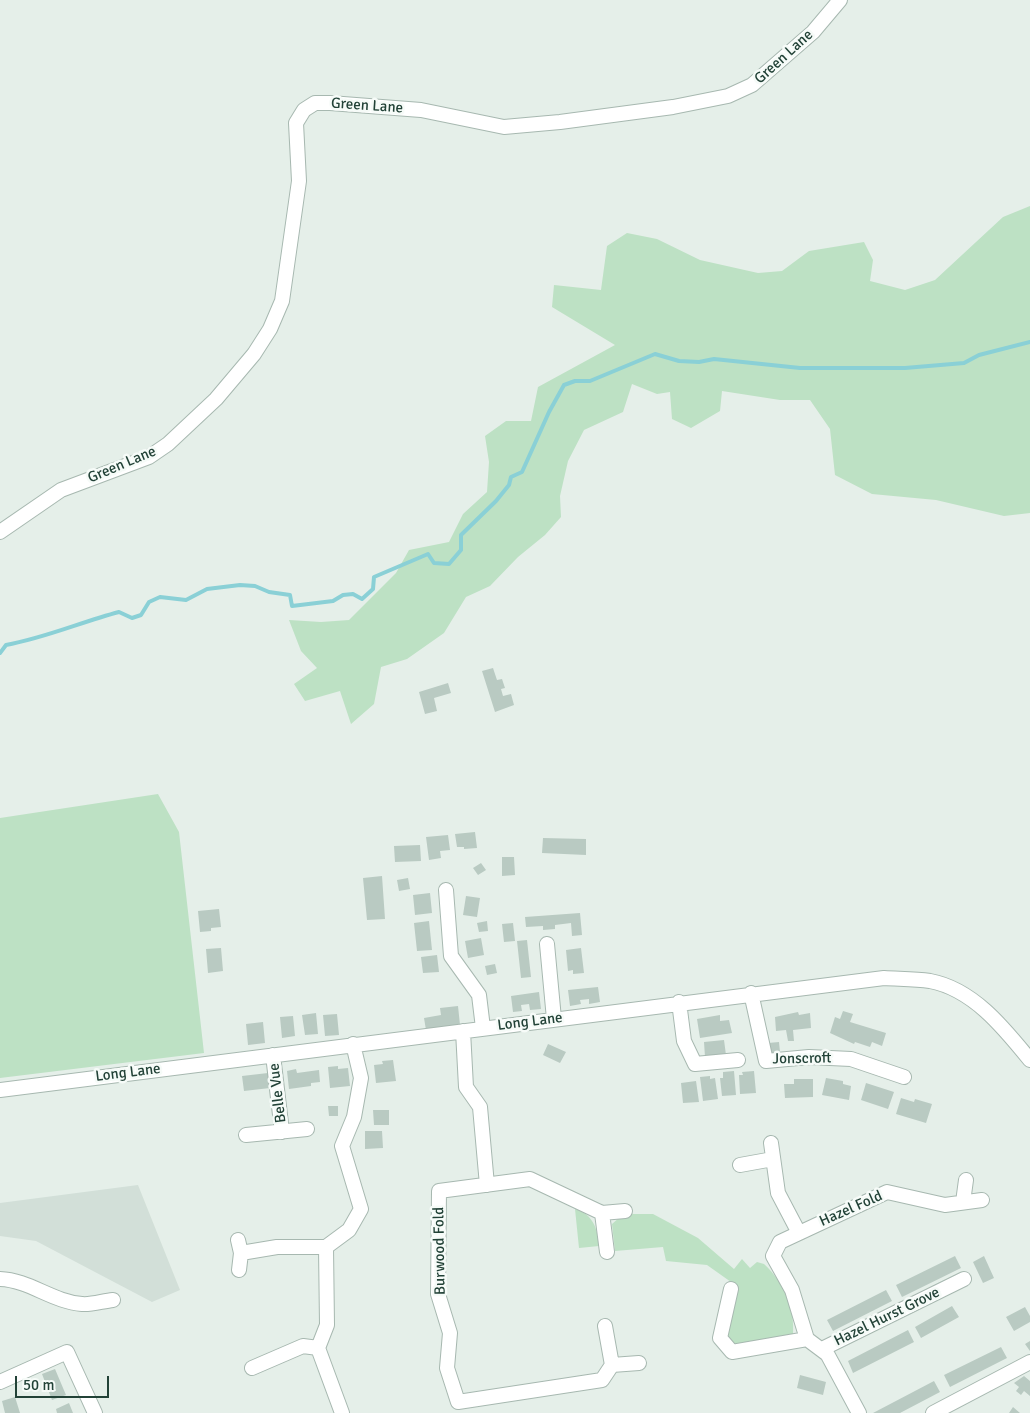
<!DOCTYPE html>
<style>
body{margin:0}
#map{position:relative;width:1030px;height:1413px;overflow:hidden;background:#e5efe9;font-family:Signika,sans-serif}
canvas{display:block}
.scale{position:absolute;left:15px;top:1376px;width:94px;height:22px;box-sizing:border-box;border:2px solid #224237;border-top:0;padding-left:6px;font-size:15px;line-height:18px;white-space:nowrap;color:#224237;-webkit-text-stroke:4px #f6fbf8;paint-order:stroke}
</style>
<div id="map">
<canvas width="1030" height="1413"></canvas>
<div class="scale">50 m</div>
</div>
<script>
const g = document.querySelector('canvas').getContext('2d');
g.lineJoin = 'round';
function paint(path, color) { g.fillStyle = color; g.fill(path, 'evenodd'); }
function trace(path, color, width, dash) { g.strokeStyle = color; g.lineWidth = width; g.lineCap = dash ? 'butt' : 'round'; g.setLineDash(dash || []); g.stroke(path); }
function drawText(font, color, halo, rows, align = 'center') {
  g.font = font + ' Signika,sans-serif'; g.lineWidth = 5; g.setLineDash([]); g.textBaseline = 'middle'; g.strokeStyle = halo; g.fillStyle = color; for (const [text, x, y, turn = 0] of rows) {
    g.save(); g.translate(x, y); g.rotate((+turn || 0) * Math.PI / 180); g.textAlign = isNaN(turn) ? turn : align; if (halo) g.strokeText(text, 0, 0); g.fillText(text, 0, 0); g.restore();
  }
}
paint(new Path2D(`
 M138 1185 180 1290 152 1302 36 1241 0 1236V1203Z`), '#d2dfd8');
paint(new Path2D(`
 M1030 206V513L1004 516 936 500 872 494 835 475 830 429 810 400H780L722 391 720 411 691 428 672 419 670 392 657 394 632 384 623 412 584 430 568 461 560 496 561 517 545 535 518 557 490 586 466 597 444 633 407 659 381 667 374 704 351 724 340 691 305 701 294 684 317 668 301 651 289 620 321 622 349 620 396 573 409 550 449 542 463 514 487 492 489 462 485 436 506 421H531L538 387 615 345 552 307 554 285 601 290 607 246 627 233 657 239 700 260 758 273 782 271 809 251 864 242 873 260 870 281 905 290 935 280 1003 217Z
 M158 794 179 832 204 1053 0 1078V818Z
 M575 1209C593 1214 598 1229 599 1246L579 1248Z
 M633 1214H653L698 1238 734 1269 742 1259 750 1268 757 1262 764 1264C784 1283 795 1307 793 1335L733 1348 722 1330 731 1282 707 1265 666 1261 663 1247 615 1251 612 1224 620 1217Z`), '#bde1c4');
trace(new Path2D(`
 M0 653 6 645C45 638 81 622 119 612L132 618 141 615 149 602 160 597 186 600 207 589 240 585 255 586 269 592 290 595 292 606 333 601 343 595 353 594 362 599 373 589 374 577 421 557 428 554 434 563 449 564 461 550V535L496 501 509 485 511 477 522 472 549 412 564 385 575 381H590L655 354 679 361 699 362 714 359 800 368H905L964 363 979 355 1030 342`), '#8ad0d6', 4);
paint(new Path2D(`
 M493 668 497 680 502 679 505 688 501 689 503 696 511 694 514 705 495 712 482 671Z
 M448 683 451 693 434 698 437 711 425 714 419 692Z
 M475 832 477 848 464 849V847H457L455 834Z
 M448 835 450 850 440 851 441 858 429 860 426 837Z
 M543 838 586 839V855L542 853Z
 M420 845 421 861 395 862 394 846Z
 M502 857H514L515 875 502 876Z
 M481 863 486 870 478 875 473 868Z
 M382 876 385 919 367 920 363 878Z
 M408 878 410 889 399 891 397 880Z
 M430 893 432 913 415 915 413 895Z
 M466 896 480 898 477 917 463 915Z
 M219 909 221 927 211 928V931L200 932 198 911Z
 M580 913 582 935 572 936 571 923 555 925V929L543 930V926L526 927 525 917Z
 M429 921 432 950 417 951 414 923Z
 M487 921 488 931 479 932 477 923Z
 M513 923 515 941 504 942 502 924Z
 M481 938 484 955 468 958 465 941Z
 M527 940 531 977 521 978 517 941Z
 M221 948 223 971 208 973 206 949Z
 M581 948 584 973 573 974V970L568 971 566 950Z
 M437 955 439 972 423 973 421 957Z
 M495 964 497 973 487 975 485 966Z
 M598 987 600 1002 589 1004V999L580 1000 581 1004 570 1006 568 990Z
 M539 992 541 1009 530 1010 529 1004 521 1005 522 1011 513 1012 511 996Z
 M458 1006 460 1025 426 1030 424 1018 441 1015 440 1008Z
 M843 1011 853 1014 850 1022 886 1033 882 1046 872 1042 870 1047 855 1042 854 1044 830 1033 835 1017 840 1019Z
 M798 1012 799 1015 810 1013 811 1028 793 1030 794 1041H788L786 1030 776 1031 775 1017Z
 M316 1013 318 1034 305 1035 302 1015Z
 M337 1014 339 1035 325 1036 323 1015Z
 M720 1015V1021L729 1020 732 1033 700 1038 697 1019Z
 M293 1016 295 1036 282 1038 280 1017Z
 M263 1022 265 1043 248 1045 246 1024Z
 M724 1040 726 1055 705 1057 704 1042Z
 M779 1042 780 1052 769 1053 768 1043Z
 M548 1044 566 1052 560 1063 543 1055Z
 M393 1060 396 1081 376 1083 374 1065 383 1064 382 1061Z
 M338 1066V1069L348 1068 350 1086 330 1088 328 1067Z
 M296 1069 297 1073 319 1070 320 1082 311 1083V1086L289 1089 287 1071Z
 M734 1071 736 1095 722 1096 720 1078H723V1072Z
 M754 1071 756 1093 740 1094 739 1075H743L742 1072Z
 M268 1073 270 1088 244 1091 242 1076Z
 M710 1076V1079L715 1078 718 1099 703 1101 700 1077Z
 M826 1078 843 1081V1084L851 1086 849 1100 822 1095Z
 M794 1079H813V1097L785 1098 784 1084H794Z
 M696 1081 699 1102 683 1103 681 1083Z
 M866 1083 894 1092 888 1109 861 1100Z
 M901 1098 914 1102 915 1099 932 1104 926 1123 896 1114Z
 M328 1106H338V1116H329Z
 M373 1110H389V1125H374Z
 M365 1131H382L383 1148 365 1149Z
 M955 1256 961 1268 902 1297 896 1285Z
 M984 1256 994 1278 983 1283 973 1262Z
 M886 1290 892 1301 833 1331 827 1320Z
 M952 1306 959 1317 921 1338 915 1327Z
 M1025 1307 1030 1316V1322L1014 1331 1006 1317Z
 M908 1330 914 1342 853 1373 848 1361Z
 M1030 1341V1351L1025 1344Z
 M1001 1347 1007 1358 950 1387 944 1375Z
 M55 1369 66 1395 52 1400 42 1374Z
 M800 1375 826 1382 823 1395 797 1388Z
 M1024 1376 1030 1381V1396L1024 1391 1021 1395 1016 1391 1019 1387 1014 1383Z
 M934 1381 940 1392 900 1413H873Z
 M15 1397 20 1413H5L2 1401Z
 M69 1403 73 1413H57L56 1409Z
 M1013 1407 1020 1413H1009Z`), '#b9cac2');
const minor = new Path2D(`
 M0 532 61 490 149 457 168 444 216 399 254 354 270 329 282 301 299 181 296 123 304 110 315 103H330L421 110 504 127 560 122 673 107 728 96 752 85 813 32 840 0
 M446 890 451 956 479 995 483 1028
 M547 944 554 1019
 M751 993 766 1061 809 1057 851 1059 904 1077
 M679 1002 684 1041 695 1064 738 1060
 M463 1031 466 1087 480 1107 487 1185
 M273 1055 282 1132
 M0 1090 884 978C899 979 915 979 930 981 973 989 1004 1028 1030 1060
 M246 1135 307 1129
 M771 1143 778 1193 799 1233
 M740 1165 773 1159
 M963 1202 966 1180
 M602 1213 607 1252
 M238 1240 241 1253 239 1270
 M241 1253 277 1247H326
 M0 1279C29 1280 53 1302 82 1304 91 1305 103 1301 113 1300
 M731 1289 720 1338 732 1352 807 1339
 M605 1326 612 1365 602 1380 458 1402 447 1368 450 1333 438 1294 439 1191 530 1179 602 1213 625 1211
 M827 1354 807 1339 792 1290 773 1256 780 1242 887 1192 945 1205 982 1200
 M612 1365 639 1363
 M252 1368 303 1346 318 1348
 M0 1382 67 1352 95 1413
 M342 1413 318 1348 327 1325 326 1247 349 1230 361 1209 342 1146 354 1117 361 1078 353 1044
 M859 1413 824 1348 964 1279
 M933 1413 1030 1362`);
trace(minor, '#a7b8b0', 16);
trace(minor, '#fff', 14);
drawText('15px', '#224237', '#f6fbf8', [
 ["Green Lane",784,57,-42],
 ["Green Lane",367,106,4],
 ["Green Lane",122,465,-23],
 ["Long Lane",530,1022,-7],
 ["Jonscroft",802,1059,-1],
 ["Long Lane",128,1073,-7],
 ["Belle Vue",278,1093,-97],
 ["Hazel Fold",851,1209,-24],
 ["Burwood Fold",440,1251,-91],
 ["Hazel Hurst Grove",887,1317,-26]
]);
</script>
